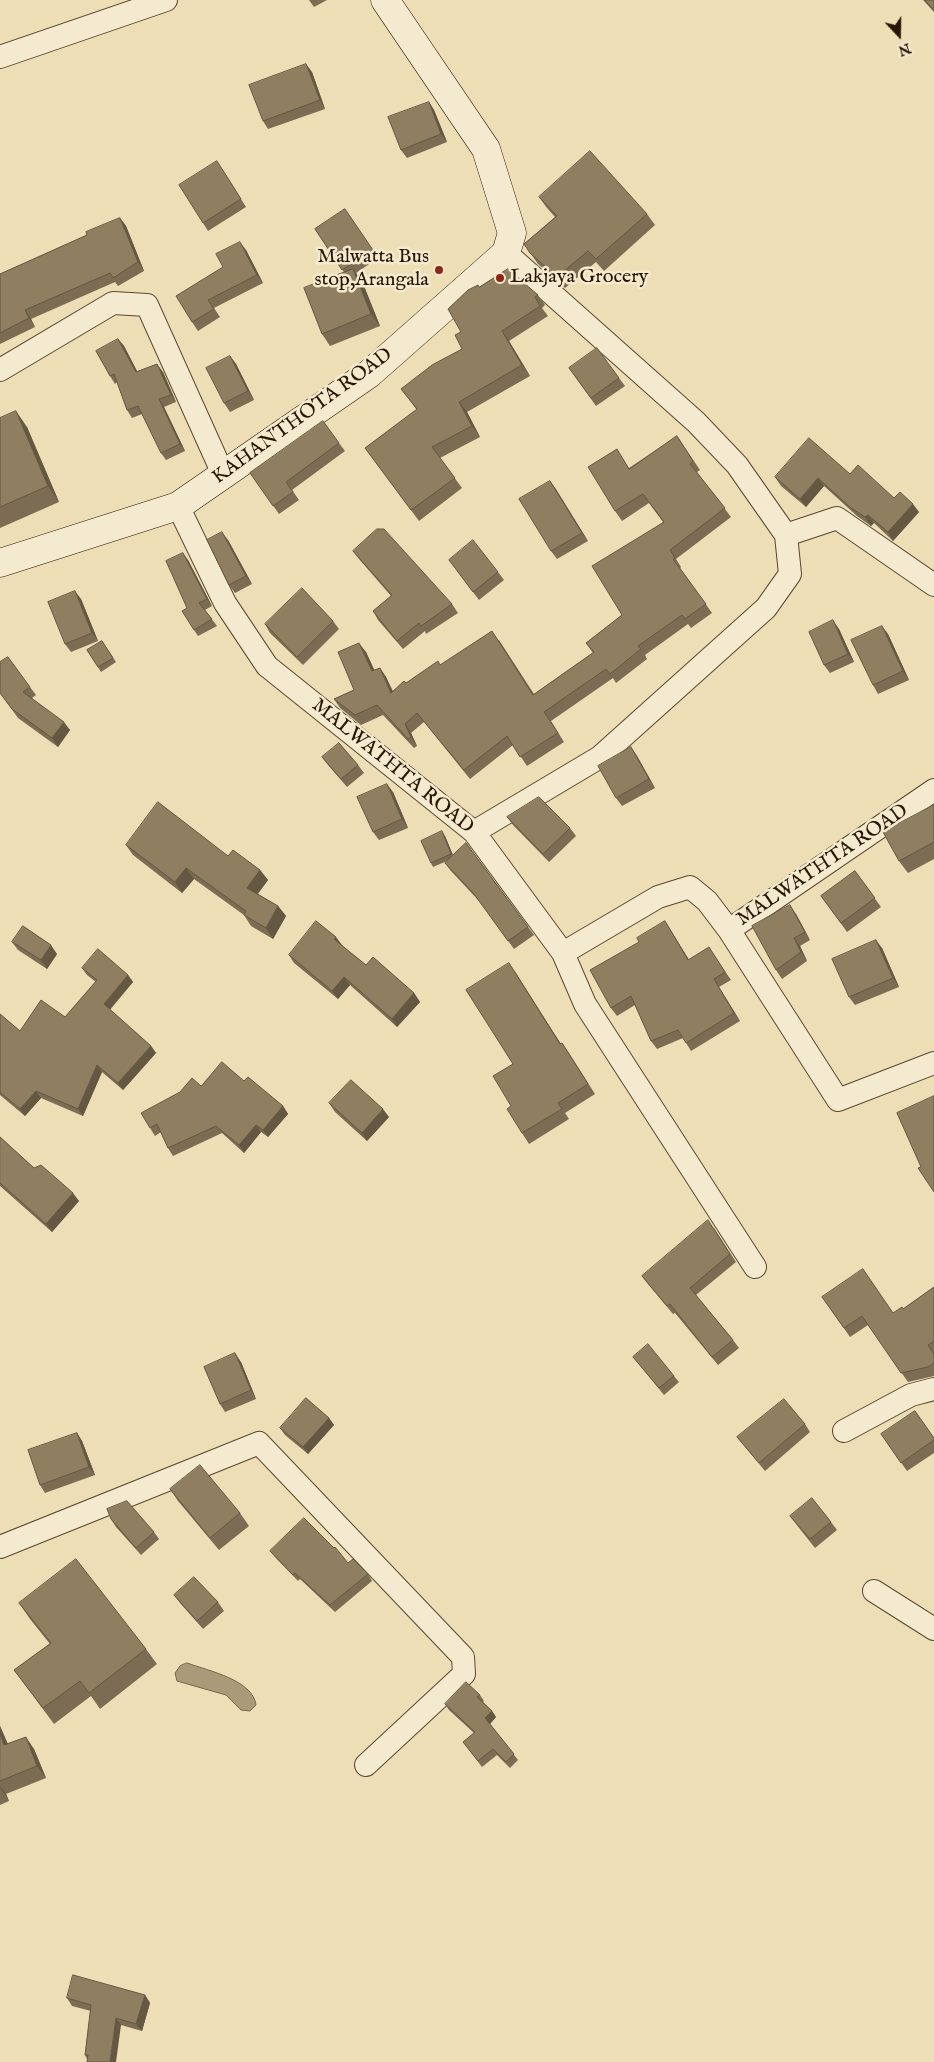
<!DOCTYPE html>
<style>
body{margin:0}
#map{position:relative;width:934px;height:2062px;overflow:hidden;background:#eedeb6;font-family:"IM FELL English",serif}
canvas{display:block}
.north{position:absolute;left:874px;top:10px;width:50px;height:50px;-webkit-text-stroke:4px #f4ead0;paint-order:stroke;rotate:159deg;font-size:14px;font-weight:700;line-height:20px;text-align:center;color:#281602}
.north::after{content:'';display:block;margin:auto;width:18px;height:22px;background:#281602;clip-path:polygon(50% 0,100% 100%,50% 72%,0 100%)}
</style>
<div id="map">
<canvas width="934" height="2062"></canvas>
<div class="north">N</div>
</div>
<script>
const g = document.querySelector('canvas').getContext('2d');
g.lineJoin = 'round';
function paint(path, color) { g.fillStyle = color; g.fill(path, 'evenodd'); }
function trace(path, color, width, dash) { g.strokeStyle = color; g.lineWidth = width; g.lineCap = dash ? 'butt' : 'round'; g.setLineDash(dash || []); g.stroke(path); }
function drawText(font, color, halo, rows, align = 'center') {
  g.font = font + ' "IM FELL English",serif'; g.lineWidth = 5; g.setLineDash([]); g.textBaseline = 'middle'; g.strokeStyle = halo; g.fillStyle = color; for (const [text, x, y, turn = 0] of rows) {
    g.save(); g.translate(x, y); g.rotate((+turn || 0) * Math.PI / 180); g.textAlign = isNaN(turn) ? turn : align; if (halo) g.strokeText(text, 0, 0); g.fillText(text, 0, 0); g.restore();
  }
}
const water = new Path2D(`
 M187 1663C209 1671 253 1680 256 1705L250 1711 241 1710 226 1695 177 1681 175 1673 180 1666Z`);
paint(water, '#ab9a79');
trace(water, '#776549', 1);
const street = new Path2D(`
 M0 57 166 0
 M0 370 113 303 147 305 223 474
 M178 506 225 603 267 666 474 832 563 953 658 897 690 887 707 901 729 930 934 790
 M786 535 837 518 934 585
 M474 832 600 757 766 608 790 574 786 535 737 465 696 422 506 253
 M729 930 838 1100 934 1063
 M563 953 585 1004 755 1267
 M844 1431 911 1395 934 1389
 M0 1547 259 1443 463 1657 464 1674 366 1765
 M874 1591 934 1629`);
const secondary = new Path2D(`
 M0 563 178 506 369 374 506 253 512 233 486 149 385 0`);
trace(street, '#5a482f', 24);
trace(secondary, '#281602', 29);
trace(street, '#f4ead0', 22);
trace(secondary, '#f4ead0', 28);
paint(new Path2D(`
 M309 0H327L314 7Z
 M923 0H934V12Z
 M312 72 325 109 268 129 263 121Z
 M429 102 434 110 447 142 407 158 401 150Z
 M223 170 246 207 208 231 203 223Z
 M539 197 647 214 655 225 604 271 596 262 565 288 538 264 524 244 555 217 547 208Z
 M345 209 378 258 356 273 362 281 380 326 330 346 322 334 344 272 315 229Z
 M120 218 126 226 144 271 118 286 115 282 31 319 35 327 0 344V274L87 235Z
 M246 250 263 283 214 308 220 317 198 331 192 322 223 267Z
 M479 287 538 295 545 305 542 308 548 316 509 341 530 376 467 412 480 437 440 458 462 488 419 521 365 448 417 410 401 389 462 349 461 332Z
 M118 339 124 346 137 371 163 372 176 402 164 407 185 451 166 460 161 453 142 414 132 418 127 410 117 382 115 384 110 376Z
 M230 356 236 364 254 400 230 412 224 403Z
 M569 368 619 378 625 386 596 406Z
 M0 418 27 427 59 502 0 528Z
 M677 436 700 470 697 472 731 517 676 559 681 567 680 568 712 613 691 628 688 624 645 655 647 659 616 683 613 678 551 721 564 742 527 766 513 745 470 779 424 722 411 733 417 746 414 748 383 715 361 725 340 708 334 699 354 690 366 652 374 670 380 668 386 677 393 691 406 683 440 665 499 640 534 694 593 653 586 643 622 615 663 522 649 503 622 521 615 511 623 459 629 468Z
 M339 443 345 451 292 490 299 500 279 514 250 473Z
 M850 474 919 512 893 541 874 523 871 526 857 516 824 486 806 507 781 486 775 477Z
 M550 481 588 541 557 559 551 551Z
 M228 540 252 584 235 593 229 585Z
 M353 551 452 604 458 613 426 634 425 631 403 649 378 620 373 611 391 596 359 559Z
 M188 560 212 606 205 610 217 626 198 636 194 630 187 608Z
 M449 560 498 572 504 580 479 600Z
 M81 599 98 641 71 652 65 644Z
 M333 621 339 629 303 665 270 633 265 624Z
 M839 629 854 662 830 673 824 665Z
 M888 634 909 680 878 694 873 685Z
 M102 641 116 662 101 672 87 650Z
 M30 687 36 695 32 698 70 730 58 747 18 718 0 693Z
 M631 747 637 756 655 788 622 806 616 798Z
 M322 757 358 765 364 773 347 787 328 765Z
 M393 792 408 828 379 840 373 832Z
 M934 805V859L908 873 899 861Z
 M507 817 570 828 576 836 549 862 513 825Z
 M445 836 453 855 466 843 534 935 514 949 480 902 451 871 445 863 447 861 433 867 431 863Z
 M126 845 228 856 260 870 268 880 258 894 278 906 286 916 273 939 251 926 244 915 194 879 182 893 133 855Z
 M855 871 881 907 847 932 821 896Z
 M796 914 810 940 800 946 807 961 782 979 776 970Z
 M665 921 689 960 714 955 731 980 719 987 740 1021 691 1051 683 1038 657 1049 651 1041 635 1005 617 1016 611 1008 639 942Z
 M12 942 57 954 47 969 18 950Z
 M341 945 366 965 414 993 420 1002 397 1027 350 985 338 999 294 963 289 955Z
 M882 948 899 987 855 1005 849 997Z
 M509 963 561 1044 562 1043 569 1053 595 1094 565 1113 569 1119 529 1144 522 1133 513 1064Z
 M82 968 128 975 133 982 110 1010 151 1046 156 1053 123 1090 102 1072 83 1116 41 1098 25 1116 0 1095V1014L20 1031 65 1017 96 982 87 975Z
 M244 1081 283 1106 288 1114 268 1137 261 1132 244 1153 222 1133 173 1156 168 1148 161 1132 155 1136 150 1128 201 1086Z
 M329 1103 389 1117 367 1141 335 1112Z
 M0 1137 34 1168 79 1201 52 1232 0 1186Z
 M714 1228 736 1262 696 1295 733 1340 739 1348 718 1365 675 1313 673 1314 648 1284 642 1276Z
 M934 1287V1376L908 1382 868 1325 850 1337 822 1297 893 1313 903 1309Z
 M633 1357 674 1376 679 1382 664 1395Z
 M241 1362 256 1399 225 1412 220 1404Z
 M329 1418 334 1425 308 1454 285 1435 280 1428Z
 M805 1424 810 1432 765 1471 737 1437Z
 M77 1433 82 1441 95 1475 45 1493 40 1485Z
 M881 1434 934 1438V1453L907 1471Z
 M170 1489 240 1513 249 1526 219 1550 178 1501Z
 M790 1516 831 1522 837 1530 815 1548 796 1524Z
 M111 1519 154 1532 159 1539 141 1555 116 1527Z
 M270 1551 348 1563 368 1574 372 1581 335 1612 300 1579 298 1581 275 1557Z
 M174 1595 218 1602 224 1611 203 1629 180 1603Z
 M19 1603 146 1649 157 1664 100 1709 91 1696 54 1724 14 1670 50 1644 30 1619Z
 M480 1695 484 1701 483 1702 492 1711 496 1717 490 1724 518 1760 510 1768 497 1755 482 1767 463 1742 474 1733 449 1710 445 1704Z
 M0 1726 8 1744 34 1749 46 1778 6 1794 9 1801 0 1805Z
 M145 1995 150 2003 142 2031 121 2025 87 2059 85 2055 91 2011 72 2006 67 1998Z`), '#7b6c53');
paint(new Path2D(`
 M306 64 312 72 325 109 320 100Z
 M429 102 434 110 447 142 441 134Z
 M120 218 126 226 144 271 138 262Z
 M240 242 246 250 263 283 257 275Z
 M353 269 362 281 380 326 371 314Z
 M25 310 31 319 35 327 29 318Z
 M502 331 509 341 530 376 522 365Z
 M118 339 124 346 141 379 136 372Z
 M230 356 236 364 254 400 248 391Z
 M157 364 163 372 176 402 171 395Z
 M159 399 164 407 185 451 180 444Z
 M459 402 467 412 480 437 472 426Z
 M16 411 27 427 59 502 48 486Z
 M818 478 824 486 806 507 800 499Z
 M550 481 556 489 588 541 582 533Z
 M913 504 919 512 893 541 888 532Z
 M868 515 874 523 871 526 865 517Z
 M222 532 228 540 252 584 246 576Z
 M183 553 188 560 212 606 207 599Z
 M75 591 81 599 98 641 92 633Z
 M833 620 839 629 854 662 848 654Z
 M882 626 888 634 909 680 903 671Z
 M359 643 366 652 379 680 372 671Z
 M380 668 386 677 397 702 391 693Z
 M64 722 70 730 58 747 52 738Z
 M405 724 411 733 417 746 411 737Z
 M631 747 637 756 655 788 649 779Z
 M387 784 393 792 408 828 402 819Z
 M442 831 445 836 454 858 451 854Z
 M186 868 194 879 182 893 175 882Z
 M260 870 268 880 254 898 247 888Z
 M790 905 796 914 810 940 805 932Z
 M278 906 286 916 273 939 266 928Z
 M665 921 670 929 694 968 688 960Z
 M336 937 342 945 340 947 334 939Z
 M794 938 800 946 807 961 801 952Z
 M876 940 882 948 899 987 893 978Z
 M51 945 57 954 47 969 41 960Z
 M509 963 516 973 567 1054 560 1044Z
 M128 975 133 982 108 1011 104 1004Z
 M344 977 350 985 338 999 332 991Z
 M714 979 719 987 740 1021 734 1013Z
 M414 993 420 1002 397 1027 392 1019Z
 M151 1046 156 1053 123 1090 118 1083Z
 M97 1065 102 1072 83 1116 78 1109Z
 M36 1091 41 1098 25 1116 20 1109Z
 M283 1106 288 1114 268 1137 263 1130Z
 M383 1109 389 1117 367 1141 362 1133Z
 M256 1125 261 1132 244 1153 239 1145Z
 M73 1193 79 1201 52 1232 46 1224Z
 M235 1353 241 1362 256 1399 251 1390Z
 M329 1418 334 1425 308 1454 303 1447Z
 M77 1433 82 1441 95 1475 89 1467Z
 M492 1711 496 1717 490 1724 485 1718Z
 M0 1726 13 1757 4 1745 0 1734Z
 M26 1737 34 1749 46 1778 37 1766Z
 M0 1786 6 1794 9 1801 1 1789Z
 M145 1995 150 2003 142 2031 136 2024Z
 M116 2018 121 2025 116 2062H110Z`), '#645843');
const building = new Path2D(`
 M925 0H934V10Z
 M306 64 320 100 263 121 249 85Z
 M429 102 441 134 401 150 388 117Z
 M590 151 647 214 596 259 588 251 557 277 530 253 524 244 557 216 539 197Z
 M217 161 241 199 203 223 179 185Z
 M345 209 373 250 342 270 315 229Z
 M120 218 138 262 113 278 110 273 25 310 29 318 0 333V274L87 235 86 232Z
 M240 242 257 275 208 300 214 309 192 322 176 296 223 267 216 254Z
 M353 269 371 314 322 334 304 288Z
 M508 269 538 295 535 297 540 306 502 331 522 365 459 402 472 426 432 447 455 478 411 510 365 448 417 409 401 389 432 365 462 349 455 335 461 332 448 309 468 290 478 285 479 287Z
 M118 339 136 372 157 364 171 395 159 399 180 444 161 453 138 406 127 410 114 374 110 376 96 351Z
 M597 348 619 378 591 398 569 368Z
 M230 356 248 391 224 403 206 368Z
 M16 411 48 486 0 507V418Z
 M323 421 339 443 286 482 293 492 273 506 250 473Z
 M677 436 693 461 690 464 725 508 670 550 675 558 673 559 706 604 685 619 682 615 638 646 641 649 610 674 606 669 544 712 558 733 520 757 507 736 464 770 417 713 405 724 411 737 408 739 377 705 355 715 334 699 354 690 338 652 359 643 372 671 380 668 391 693 404 681 406 683 438 661 440 665 492 631 533 695 594 652 586 643 622 615 592 566 664 522 643 494 615 511 588 467 617 449 629 469Z
 M809 438 850 474 858 465 894 498 900 492 913 504 888 532 868 515 865 517 851 508 818 478 800 499 775 477Z
 M550 481 582 533 551 551 519 499Z
 M377 529H384L452 604 421 626 419 623 397 641 373 611 392 595 353 551Z
 M222 532 246 576 229 585 207 540Z
 M473 540 498 572 473 592 449 560Z
 M183 553 207 599 199 603 212 619 194 630 182 611 187 608 166 561Z
 M302 588 333 621 297 657 265 624Z
 M75 591 92 633 65 644 48 602Z
 M833 620 848 654 824 665 809 632Z
 M882 626 903 671 873 685 851 640Z
 M102 641 113 658 98 667 87 650Z
 M8 657 30 687 23 692 64 722 52 738 12 709 0 693V662Z
 M339 743 358 765 341 779 322 757Z
 M631 747 649 779 616 798 598 766Z
 M387 784 402 819 373 832 357 797Z
 M539 797 570 828 543 854 507 817Z
 M158 802 228 856 233 850 260 870 247 888 278 906 266 928 244 915 246 911 186 868 175 882 126 845Z
 M934 805V842L899 861 883 832Z
 M442 831 451 854 431 863 421 841Z
 M466 843 528 927 508 941 474 894 445 863Z
 M855 871 875 898 841 923 821 896Z
 M790 905 805 932 794 938 801 952 776 970 752 926Z
 M316 921 336 937 334 939 366 965 373 957 414 993 392 1019 344 977 332 991 289 955Z
 M665 921 688 960 709 947 725 972 714 979 734 1013 686 1043 678 1030 651 1041 631 996 611 1008 590 970 639 942 637 938Z
 M23 926 51 945 41 960 12 942Z
 M876 940 893 978 849 997 832 959Z
 M98 949 128 975 104 1004 151 1046 118 1083 97 1065 78 1109 36 1091 20 1109 0 1092V1014L20 1031 41 1000 65 1017 97 980 82 968Z
 M509 963 560 1044 562 1043 588 1084 558 1103 562 1109 522 1133 507 1109 511 1106 493 1076 513 1064 466 990Z
 M222 1062 244 1081 248 1077 283 1106 263 1130 256 1125 239 1145 216 1126 168 1148 157 1124 150 1128 141 1113 180 1092 192 1078 201 1086Z
 M351 1080 383 1109 362 1133 329 1103Z
 M934 1096V1192L918 1168 921 1167 897 1113Z
 M0 1137 34 1168 41 1165 73 1193 46 1224 0 1183Z
 M708 1220 730 1254 690 1288 733 1340 712 1357 670 1304 667 1306 642 1276Z
 M863 1269 893 1313 902 1307 903 1309 934 1287V1341L928 1345 934 1354V1363L928 1367 901 1373 862 1316 844 1328 822 1297Z
 M648 1344 674 1376 659 1388 633 1357Z
 M235 1353 251 1390 220 1404 204 1367Z
 M306 1398 329 1418 303 1447 280 1428Z
 M784 1399 805 1424 759 1463 737 1437Z
 M915 1411 934 1438V1440L901 1463 881 1434Z
 M77 1433 89 1467 40 1485 28 1450Z
 M200 1465 240 1513 210 1538 170 1489Z
 M812 1498 831 1522 810 1539 790 1516Z
 M127 1501 154 1532 136 1548 111 1519 107 1509Z
 M304 1518 334 1548 335 1547 348 1563 353 1559 368 1574 330 1605 295 1573 293 1575 270 1551Z
 M76 1559 146 1649 89 1693 80 1681 43 1708 14 1670 51 1643 19 1603Z
 M194 1577 218 1602 197 1621 174 1595Z
 M466 1682 480 1695 477 1697 492 1711 485 1718 514 1754 506 1762 493 1749 478 1761 463 1742 475 1732 445 1704Z
 M0 1734 4 1745 26 1737 37 1766 0 1781Z
 M73 1975 145 1995 136 2024 116 2018 110 2062H87L88 2055H85L91 2005 67 1998Z`);
paint(building, '#8f7e60');
trace(building, '#645843', 1);
for (const [x, y, r, color] of [
 [439,270,5,"#8f2418"],
 [500,278,5,"#8f2418"]
]) { const dot = new Path2D(); dot.arc(x, y, r, 0, 2 * Math.PI); g.fillStyle = color; g.fill(dot); trace(dot, '#f4ead0', 2); }
drawText('20px', '#281602', '#f4ead0', [
 ["Malwatta Bus",429,258],
 ["stop,Arangala",429,281],
 ["Lakjaya Grocery",510,278,"left"]
], 'right');
drawText('20px', '#281602', '#f4ead0', [
 ["KAHANTHOTA ROAD",303,417,-36],
 ["MALWATHTA ROAD",392,767,39],
 ["MALWATHTA ROAD",823,866,-34]
]);
</script>
